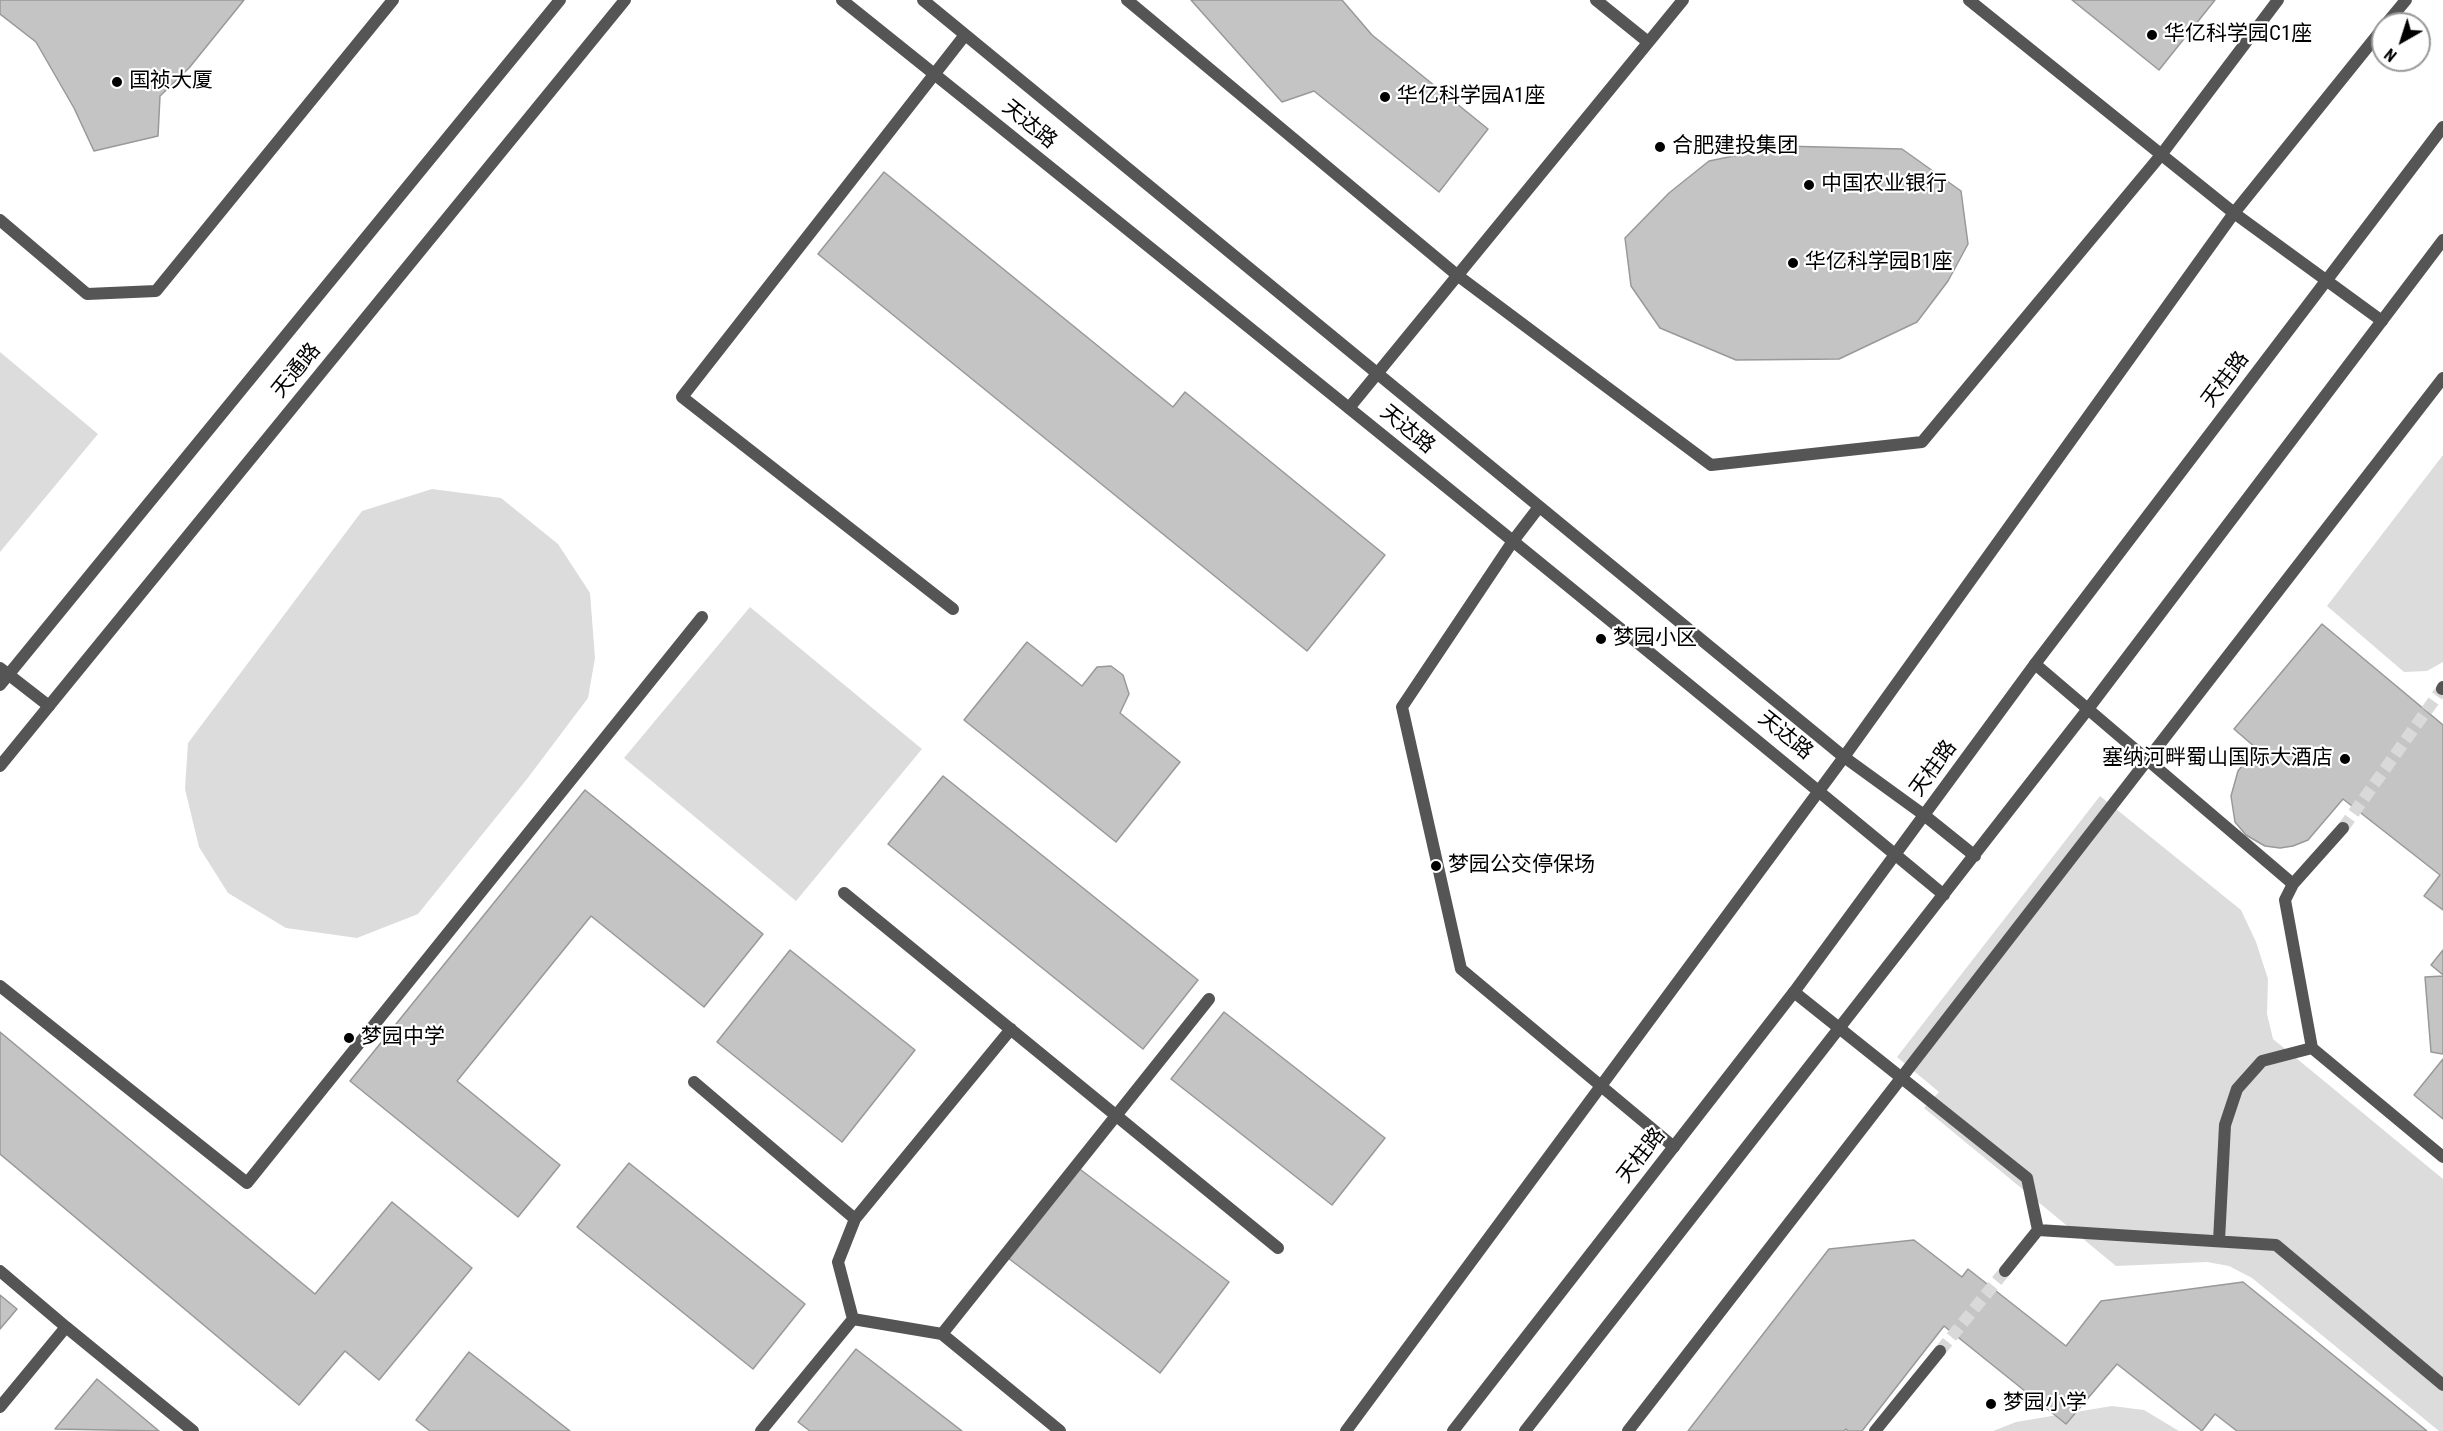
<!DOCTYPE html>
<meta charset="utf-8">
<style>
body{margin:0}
#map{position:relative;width:2443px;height:1431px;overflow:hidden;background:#fff;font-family:"Roboto Condensed",sans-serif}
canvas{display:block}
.north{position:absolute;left:2371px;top:12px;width:60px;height:60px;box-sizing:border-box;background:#fff;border:2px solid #999;border-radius:50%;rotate:219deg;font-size:16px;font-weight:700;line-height:24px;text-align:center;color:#000}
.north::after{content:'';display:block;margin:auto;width:21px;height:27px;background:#000;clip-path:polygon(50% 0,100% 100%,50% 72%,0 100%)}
</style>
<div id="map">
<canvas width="2443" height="1431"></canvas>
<div class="north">N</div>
</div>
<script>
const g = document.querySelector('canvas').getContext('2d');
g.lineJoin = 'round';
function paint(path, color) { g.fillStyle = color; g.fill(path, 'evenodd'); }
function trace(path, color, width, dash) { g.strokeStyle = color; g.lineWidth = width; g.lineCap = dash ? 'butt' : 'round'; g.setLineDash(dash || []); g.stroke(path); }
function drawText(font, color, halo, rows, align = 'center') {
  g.font = font + ' "Roboto Condensed","Noto Sans SC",sans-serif'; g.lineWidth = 4.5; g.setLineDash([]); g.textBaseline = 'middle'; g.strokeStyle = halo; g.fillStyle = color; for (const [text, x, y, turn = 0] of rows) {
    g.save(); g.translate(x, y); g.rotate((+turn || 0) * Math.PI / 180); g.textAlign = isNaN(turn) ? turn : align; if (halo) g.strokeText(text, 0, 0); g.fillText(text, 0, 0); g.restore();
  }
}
paint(new Path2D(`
 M0 352 98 434 0 552Z
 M2443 455V662L2427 671 2404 672 2327 606Z
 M432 489 501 498 558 544 590 593 595 658 588 698 527 779 418 914 357 938 286 928 228 893 199 847 185 789 188 743 362 511Z
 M750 607 922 749 796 901 624 758Z
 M2100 796 2241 910 2256 942 2268 979 2267 1014 2273 1039 2443 1179V1431H2439L2252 1278 2229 1266 2207 1262 2116 1266 1924 1108 1939 1092 1897 1057Z
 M2112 1406 2144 1410 2179 1431H1993L2016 1422Z`), '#dcdcdc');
const building = new Path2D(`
 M0 0H244L189 68 160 96 158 136 94 151 74 108 36 42 0 14Z
 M1191 0H1342L1372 35 1488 129 1439 192 1314 91 1282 102Z
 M2072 0H2215L2159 70Z
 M1782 146 1902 149 1961 191 1968 244 1948 281 1917 322 1839 359 1736 360 1660 328 1631 286 1625 238 1669 193 1709 161Z
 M884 172 1173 407 1185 392 1385 555 1307 651 818 254Z
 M2322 624 2443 725V910L2424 896 2440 875 2343 799 2308 840 2293 846 2280 848 2265 846 2246 835 2235 822 2231 796 2238 771 2256 748 2234 729Z
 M1027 642 1082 686 1097 667 1111 666 1123 675 1129 694 1120 713 1180 762 1116 842 964 720Z
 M943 776 1198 980 1143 1049 888 844Z
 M585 790 763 934 704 1007 591 916 457 1081 560 1165 518 1217 350 1081Z
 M790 950 915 1050 842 1142 717 1042Z
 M2443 950V975L2431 965Z
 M2443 976V1054L2431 1052 2425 977Z
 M1224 1012 1385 1138 1332 1205 1171 1079Z
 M0 1032 315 1294 392 1202 472 1268 379 1380 345 1351 299 1405 0 1154Z
 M2443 1059V1119L2414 1095Z
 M629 1163 805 1304 753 1369 577 1227Z
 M1077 1167 1229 1282 1160 1373 1008 1258Z
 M1914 1240 1962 1277 1968 1269 2066 1346 2101 1301 2243 1282 2427 1431H2237L2215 1414 2202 1431 2117 1364 2066 1424 1944 1326 1862 1431H1848L1846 1429 1844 1431H1688L1829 1249Z
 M0 1295 17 1309 0 1329Z
 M856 1349 962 1431H810L798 1422Z
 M469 1352 570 1431H430L416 1420Z
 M97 1379 159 1431 55 1429Z`);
paint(building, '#c4c4c4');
trace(building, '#999', 1.5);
trace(new Path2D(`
 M2343 828 2442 689
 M1940 1351 2005 1271`), '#d9d9d9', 12, [12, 6]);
trace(new Path2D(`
 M1127 0 1457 275 1711 465 1922 442 2161 155 2278 0
 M1596 0 1648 42
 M1969 0 2234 213 2382 321
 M2386 24 2406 0
 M0 220 87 294 156 291 393 0
 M1349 408 1683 0
 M1539 507 1513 541 1402 707 1461 969 1674 1147
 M953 609 682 397 965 35
 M0 668 49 706
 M844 893 1278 1248
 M0 986 247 1183 702 617
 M694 1082 855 1219
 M0 1271 66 1327
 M853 1319 838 1262 855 1219 1011 1029
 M942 1334 1060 1431
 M0 1407 66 1327 193 1431
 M761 1431 853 1319 942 1334 1209 999
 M1346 1431 1844 757 2234 213 2383 28
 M1628 1431 2443 378`), '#555', 12);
trace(new Path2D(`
 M2035 664 2293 884
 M2442 689 2443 687
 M2343 828 2293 884 2285 900 2312 1048 2443 1157
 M1794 992 2027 1178 2038 1230
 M2038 1230 2276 1245 2443 1385
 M2219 1241 2225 1125 2237 1089 2262 1061 2312 1048
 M2005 1271 2038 1230
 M1875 1431 1940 1351`), '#555', 12);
trace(new Path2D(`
 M842 0C1211 296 1580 593 1944 895
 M923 0 1844 757 1924 815 1975 856
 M0 685 560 0
 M0 766 625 0
 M1453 1431 1794 992 2035 664 2443 127
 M1525 1431 2088 709 2443 240`), '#555', 12);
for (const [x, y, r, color] of [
 [2152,35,6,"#000"],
 [117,82,6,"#000"],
 [1385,97,6,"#000"],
 [1660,147,6,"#000"],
 [1809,185,6,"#000"],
 [1793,263,6,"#000"],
 [1601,639,6,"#000"],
 [2345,759,6,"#000"],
 [1436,866,6,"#000"],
 [349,1038,6,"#000"],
 [1991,1404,6,"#000"]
]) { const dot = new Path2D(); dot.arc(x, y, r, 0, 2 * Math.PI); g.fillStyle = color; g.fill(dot); trace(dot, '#fff', 2); }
drawText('21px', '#000', '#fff', [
 ["华亿科学园C1座",2164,35],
 ["国祯大厦",129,82],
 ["华亿科学园A1座",1397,97],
 ["合肥建投集团",1672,147],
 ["中国农业银行",1821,185],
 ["华亿科学园B1座",1805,263],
 ["梦园小区",1613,639],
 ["塞纳河畔蜀山国际大酒店",2333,759,"right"],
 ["梦园公交停保场",1448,866],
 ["梦园中学",361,1038],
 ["梦园小学",2003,1404]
], 'left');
drawText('21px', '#000', '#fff', [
 ["天达路",1029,125,39],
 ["天通路",297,371,-51],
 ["天柱路",2226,380,-53],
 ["天达路",1407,430,39],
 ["天达路",1785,736,39],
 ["天柱路",1934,769,-54],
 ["天柱路",1642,1156,-52]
]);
</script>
